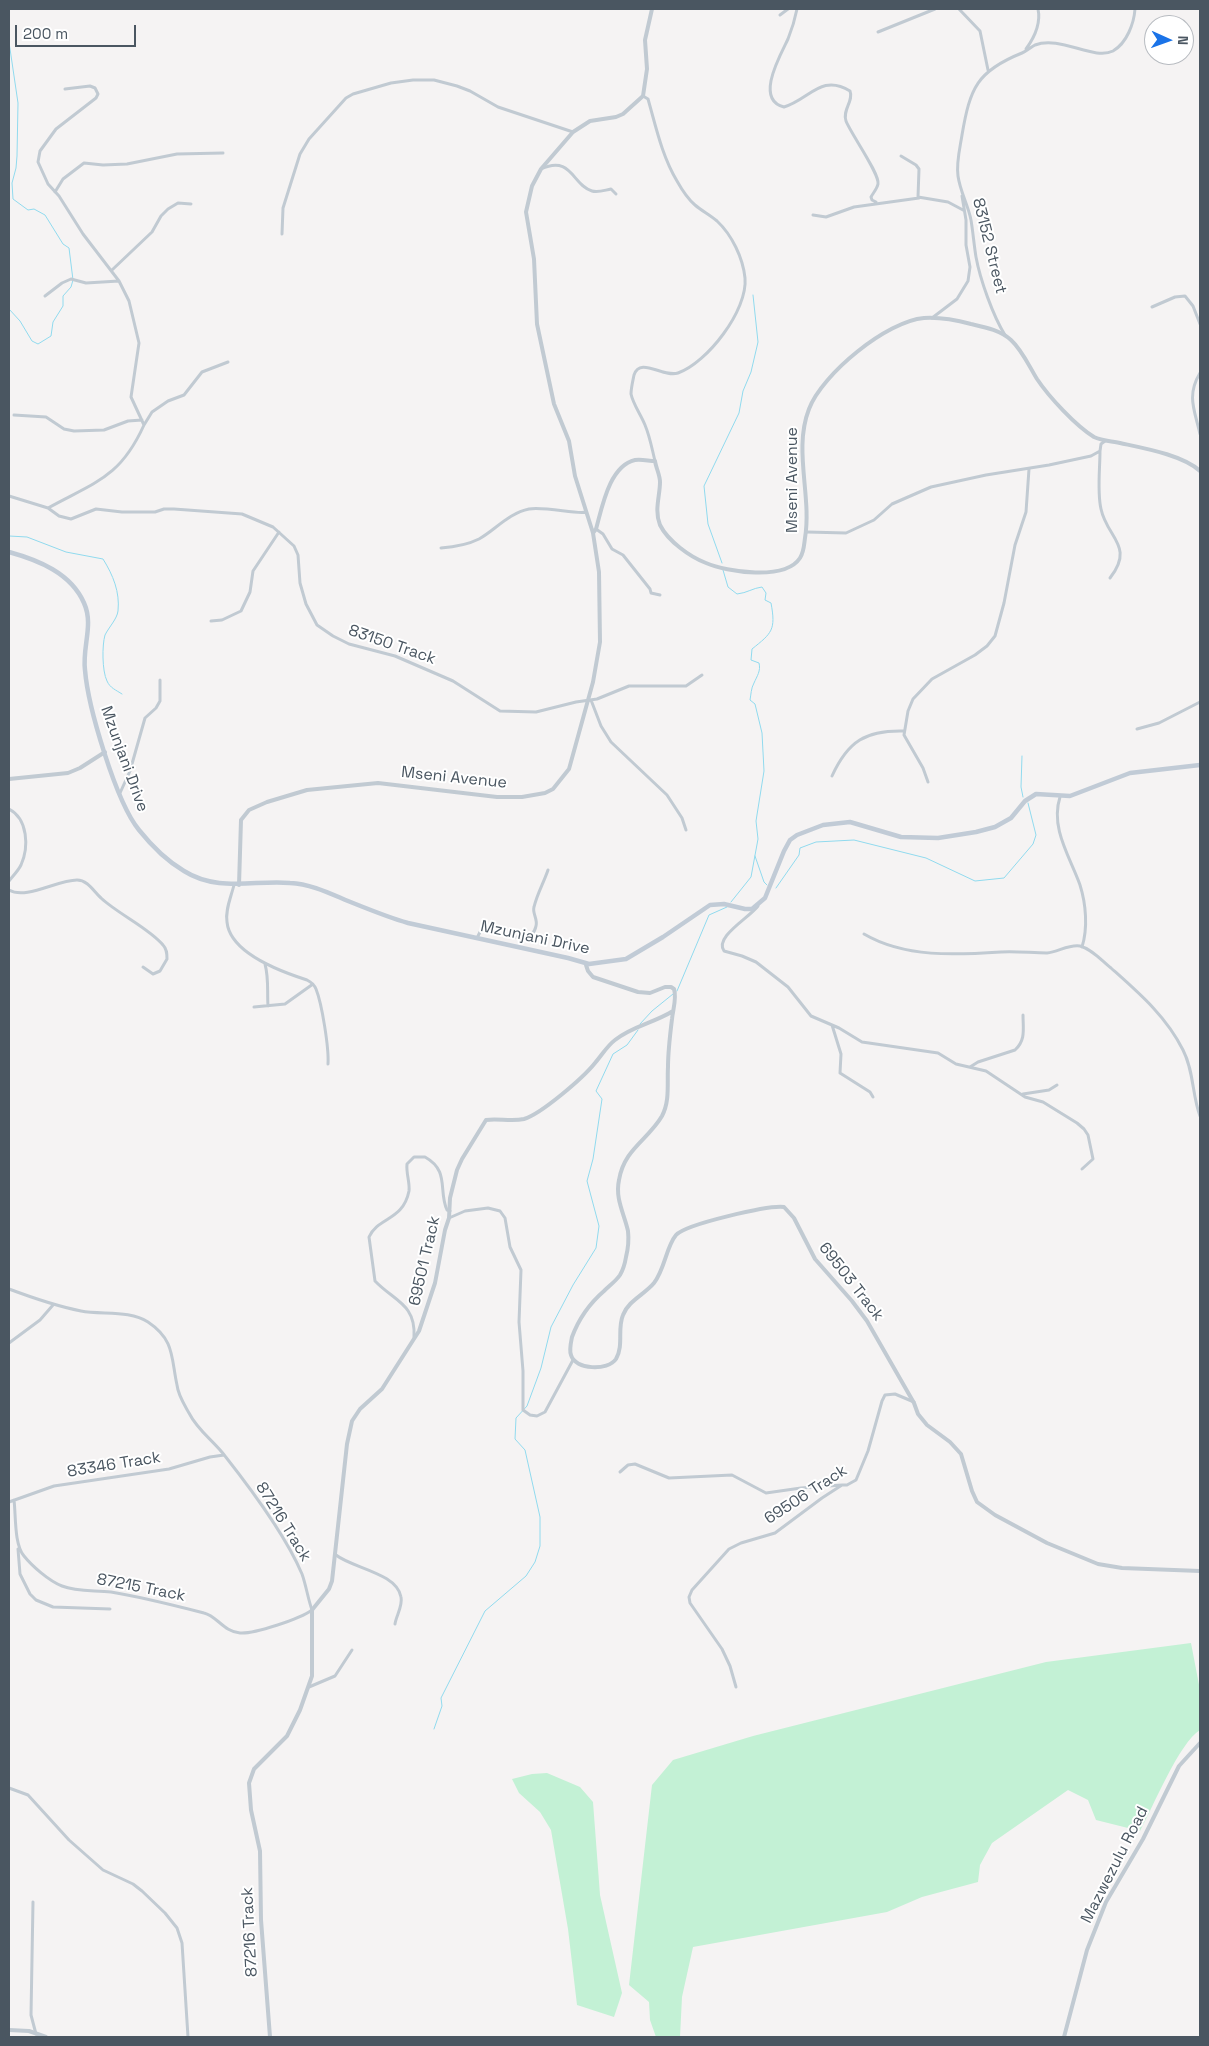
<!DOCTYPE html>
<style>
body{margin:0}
#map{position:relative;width:1209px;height:2046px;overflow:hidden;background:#f5f3f3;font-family:"Space Grotesk",sans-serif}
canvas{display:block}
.frame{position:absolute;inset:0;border:10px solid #4a5661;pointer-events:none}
.north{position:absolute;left:1144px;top:15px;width:50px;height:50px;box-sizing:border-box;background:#fff;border:1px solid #b7bbc0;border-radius:50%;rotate:92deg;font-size:14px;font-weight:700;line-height:20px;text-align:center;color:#4a5661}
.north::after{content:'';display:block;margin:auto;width:18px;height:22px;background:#1a73e8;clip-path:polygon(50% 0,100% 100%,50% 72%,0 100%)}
.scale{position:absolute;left:15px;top:25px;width:121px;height:22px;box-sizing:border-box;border:2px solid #4a5661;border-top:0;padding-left:6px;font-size:15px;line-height:18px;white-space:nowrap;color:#4a5661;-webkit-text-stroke:4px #fff;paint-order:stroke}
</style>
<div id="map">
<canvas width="1209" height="2046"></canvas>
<div class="frame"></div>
<div class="north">N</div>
<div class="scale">200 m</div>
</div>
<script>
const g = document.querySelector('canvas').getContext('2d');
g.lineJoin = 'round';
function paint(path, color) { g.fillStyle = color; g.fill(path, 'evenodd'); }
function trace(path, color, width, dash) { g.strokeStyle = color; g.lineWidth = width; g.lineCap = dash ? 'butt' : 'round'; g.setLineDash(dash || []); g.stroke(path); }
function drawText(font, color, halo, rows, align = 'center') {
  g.font = font + ' "Space Grotesk",sans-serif'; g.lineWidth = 4; g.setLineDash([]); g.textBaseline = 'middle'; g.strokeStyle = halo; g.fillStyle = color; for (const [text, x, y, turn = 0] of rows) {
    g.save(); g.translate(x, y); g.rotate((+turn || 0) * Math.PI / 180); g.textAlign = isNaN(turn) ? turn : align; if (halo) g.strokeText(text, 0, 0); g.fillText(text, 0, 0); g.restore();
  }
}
paint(new Path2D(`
 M1191 1643 1200 1690V1730C1179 1743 1153 1807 1140 1831L1096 1820 1088 1800 1068 1790 992 1843 980 1865 978 1882 922 1897 887 1912 693 1947 682 1997 680 2037H656L650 2020 649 2002 629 1985 652 1785 673 1760 753 1736 1046 1662Z
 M547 1773 580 1787 593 1802 600 1895 622 1993 614 2017 577 2005 568 1929 551 1830 540 1812 519 1793 512 1779 532 1774Z`), '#c3f1d5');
trace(new Path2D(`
 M9 42 18 103 17 156 16 168 12 183 13 199 28 210 34 209 45 215 63 244 69 248 73 280 71 287 63 296V306L53 322 51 336 38 344 32 341 20 321 9 309
 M9 536 27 537 66 552 103 559C113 575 120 592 118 611 117 619 109 627 105 635 102 645 102 671 107 681 110 688 116 690 122 694
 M722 563 708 524 704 486 739 413 743 391 751 372 758 342 753 295
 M723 570 728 587 737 594C747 593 753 588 762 587L766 593 765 600 771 603C776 630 772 633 752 649L751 660 759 663C761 671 757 676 754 683 751 688 751 695 750 700L755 704 762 733 764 771 756 821 758 839 751 877 731 902
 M1022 756 1021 787 1023 797
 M755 856 764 882 767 885
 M776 888 799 855 800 848 816 842 854 840 926 858 975 881 1004 878 1033 844 1036 835 1028 803
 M677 991 709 915 727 907
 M640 1024 652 1011 673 994
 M434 1729 442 1706 441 1698 485 1611 526 1576 535 1562 540 1546V1517L525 1450 515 1439 516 1418 527 1406 541 1368 551 1327 573 1285 596 1248 599 1226 587 1181 593 1159 602 1099 596 1091 613 1054 627 1045 638 1030`), '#90daee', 1);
trace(new Path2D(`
 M797 9C795 19 792 29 788 39 781 54 754 100 784 107 809 100 821 73 850 91 854 101 842 110 846 121 851 134 880 174 878 184 877 189 873 193 871 197L872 200 876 202
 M959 9 980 31 988 70
 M780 15 788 9
 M878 32 935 9
 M1026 49C1034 38 1041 23 1038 9
 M65 89 90 86 95 88 98 94 96 98 56 129 40 151 38 162 48 184 59 196 83 234 119 281 129 301 139 343 131 397 144 425 152 412 168 401 184 395 202 372 228 362
 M643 96 648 99C656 127 662 156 677 181 682 190 688 199 695 205 702 211 710 215 717 221 732 235 743 258 745 278 748 310 707 363 678 373 663 378 640 356 634 375 633 380 631 388 631 394 633 404 641 415 645 425 650 437 652 449 655 461
 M901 156 916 165 919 169 918 197 948 202 963 210
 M541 169C572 155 572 185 592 191 598 193 605 190 611 189L616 194
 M55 192 63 179 84 163 103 165 127 164 177 154 223 153
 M813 215 826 217 854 207 919 198
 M282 234 283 208 300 154 309 139 346 98 353 94 391 83 413 80H434L457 86 470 91 498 107 573 132
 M112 270 152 232 161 216 168 209 178 203 191 204
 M45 296 62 283 71 279 86 283 119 281
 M1152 307 1175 297 1185 296 1193 306 1200 324
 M932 318 957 299 968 281 970 267 966 245V220L962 196
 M1005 335C993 316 980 279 976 257 974 245 973 232 971 220 968 205 960 191 958 176 956 163 960 148 962 135 970 88 977 71 1022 53 1027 51 1031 47 1035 45 1060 35 1094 61 1113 51 1127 43 1134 23 1135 9
 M1200 373C1186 396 1195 411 1200 434
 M14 415 46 417 64 429 74 431 104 430 128 421 142 420
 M1100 451C1100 469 1097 492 1101 509 1107 538 1135 546 1110 578
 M9 496 48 508 59 516 71 519 96 509 122 512H155L164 509H174L242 514 273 527 294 546 298 555 300 583 306 604 317 625 333 636 349 644 395 656 453 681 500 711 536 712 576 702 597 699 629 686H686L702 675
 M48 508C95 482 120 478 144 425
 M596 529 603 534 612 549 623 555 650 589 651 593 660 595
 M807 532 846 533 874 520 892 504 931 487 986 475 1049 465 1091 456 1100 451 1101 444 1105 441
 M441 548C454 547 467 545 479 539 495 530 509 513 529 509 544 506 579 515 586 512
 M211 621 222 620 241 611 250 592 253 571 279 532
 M591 700 601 726 611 742 667 795 682 818 686 830
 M1137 729 1159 723 1200 702
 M832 776C848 741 866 730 904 731
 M928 782 923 768 904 735 908 711 913 699 932 679 975 655 987 646 995 636 1004 603 1015 545 1026 512 1029 469
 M120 793 130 771 145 718 156 708 160 701V680
 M1060 797C1050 828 1070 857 1080 885 1086 904 1088 928 1082 947
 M9 809C28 819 29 847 21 865 18 871 13 876 9 881
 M234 885C231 897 225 910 227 922 230 953 282 972 307 980 311 982 314 984 316 989 322 1004 329 1048 328 1064
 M9 890C26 900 57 880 77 880 88 880 94 892 101 898 118 914 149 928 163 945 167 949 167 954 167 959L160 971 153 974 143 967
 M758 906C749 918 714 937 724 951L742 956 756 962 788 987 811 1016 839 1028 862 1042 938 1053 956 1064 986 1071 1025 1097 1043 1102 1077 1123 1084 1129 1088 1135 1093 1159 1082 1169
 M864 934C905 958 956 955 1001 952 1016 951 1032 953 1047 953 1058 952 1069 944 1080 946 1092 949 1102 961 1111 968 1139 993 1166 1016 1183 1050 1194 1071 1192 1095 1200 1116
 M477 938 480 932 484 929C498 932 532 948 536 926 538 919 532 913 534 907 537 894 544 882 548 870
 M265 964C269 979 267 991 268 1006
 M254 1007 285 1004 313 984
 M832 1025 841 1054 840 1073 870 1092 873 1097
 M970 1067 978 1062 1015 1050C1026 1040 1023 1029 1023 1015
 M1023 1094 1049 1090 1057 1085
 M449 1218 465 1211 488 1208 500 1211 505 1218 510 1247 521 1270 519 1322 523 1371V1410L530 1415 537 1416 545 1412 573 1360
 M9 1289C33 1298 56 1306 81 1311 102 1315 130 1310 148 1322 175 1340 171 1358 177 1385 178 1395 184 1404 189 1413 198 1431 213 1440 225 1456 251 1489 286 1536 302 1574 306 1585 308 1599 312 1610 300 1619 254 1634 240 1633 224 1632 217 1616 204 1613 173 1605 142 1597 111 1592 95 1590 77 1592 62 1586 49 1581 32 1566 24 1556 14 1544 16 1516 14 1500
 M414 1337C416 1304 394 1301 375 1281L369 1237C378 1217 403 1221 409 1191 410 1182 406 1174 407 1164L414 1157H425C450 1171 438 1190 447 1210L450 1211
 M9 1343 40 1320 53 1305
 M620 1472 628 1465 635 1464 669 1478 732 1475 766 1493 801 1488 842 1485
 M9 1502 54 1486 169 1469 210 1457 224 1455
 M18 1549 20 1574 30 1594 36 1600 53 1607 110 1609
 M336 1555C352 1568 397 1573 401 1597 403 1606 396 1616 395 1624
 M309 1687 335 1676 352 1650
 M736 1687 730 1666 722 1649 690 1603 689 1597 692 1590 729 1549 741 1543 775 1533 822 1498 842 1485H847L856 1480 868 1451 882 1401 885 1395 895 1394 914 1402
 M9 1788 28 1795 69 1840 103 1870 133 1884 142 1891 165 1913 177 1928 182 1943 188 2037
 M33 1902 31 2015 36 2034`), '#c1cad2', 3);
trace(new Path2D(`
 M593 533 596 529C602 508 609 466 635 460 642 459 649 461 655 461 656 468 660 475 660 482 660 496 654 510 660 525 668 541 690 557 706 563 727 572 785 581 800 558 804 552 804 545 805 538 812 496 793 450 809 409 822 374 887 321 924 318 940 317 956 320 971 324 984 327 1000 330 1011 340 1022 350 1029 366 1037 379 1049 397 1076 426 1094 437 1102 441 1111 441 1120 443 1143 448 1183 455 1200 471
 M9 779 68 773 80 768 105 752
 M239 885 241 820 249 810 267 802 307 790 378 783 497 797H522L545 793 553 789 569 769 593 682 600 642 599 572 593 533 575 476 569 441 554 404 537 324 534 259 526 212 532 186 541 169 573 132 590 121 616 117 623 114 643 96 647 69 645 40 652 9
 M589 964 586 965 588 971 593 977 638 992 650 993 665 987H671L674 989C677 998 673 1009 672 1019 670 1035 668 1051 668 1067 667 1084 670 1101 662 1116 648 1140 624 1149 619 1180 615 1199 624 1213 628 1231 629 1240 628 1249 626 1257 625 1263 623 1270 620 1275 616 1281 609 1286 604 1291 589 1304 579 1318 572 1337 571 1342 569 1350 571 1355 575 1370 608 1371 616 1359 624 1345 617 1329 623 1315 628 1301 645 1294 654 1283 665 1269 666 1247 676 1235 686 1224 769 1205 784 1207L794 1218 815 1259 852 1301 867 1321 914 1403 918 1414 927 1425 950 1442 961 1454 972 1491 977 1502 995 1515 1047 1543 1098 1564 1122 1568 1200 1571
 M9 2030 29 2031 46 2037
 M270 2037 261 1920 260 1851 251 1810 249 1783 254 1769 287 1736 300 1710 312 1676V1610L329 1589 332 1581 347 1444 352 1421 360 1409 382 1389 419 1331 435 1283 445 1230 449 1218 450 1198 457 1170 462 1159 486 1120C498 1118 511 1122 524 1119 541 1114 583 1078 595 1063 602 1055 607 1046 615 1040 632 1026 654 1023 673 1011
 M1064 2037 1087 1950 1106 1902 1143 1839 1179 1766 1200 1743`), '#c1cad2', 4);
trace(new Path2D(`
 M9 552C38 560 71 573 84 603 94 625 82 647 85 670 88 707 116 802 139 830 151 845 167 861 184 871 217 892 254 880 290 883 311 884 329 893 348 901 368 909 387 917 408 923L568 958 589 964 626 959 663 937 710 905 724 904 745 909H752L765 898 784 851 790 840 797 835 823 825 850 822 901 837 938 838 976 832 995 827 1011 818 1025 801 1036 794 1070 796 1130 773 1200 765`), '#c1cbd6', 4.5);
drawText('16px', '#4a5661', '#fff', [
 ["83152 Street",989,246,76],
 ["Mseni Avenue",793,480,-90],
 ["83150 Track",392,645,19],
 ["Mzunjani Drive",124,759,70],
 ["Mseni Avenue",454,778,6],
 ["Mzunjani Drive",535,938,12],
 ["69501 Track",425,1261,-77],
 ["69503 Track",851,1282,52],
 ["83346 Track",114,1465,-9],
 ["69506 Track",806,1495,-33],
 ["87216 Track",283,1522,58],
 ["87215 Track",141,1588,11],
 ["Mazwezulu Road",1115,1865,-63],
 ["87216 Track",250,1932,-93]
]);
</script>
